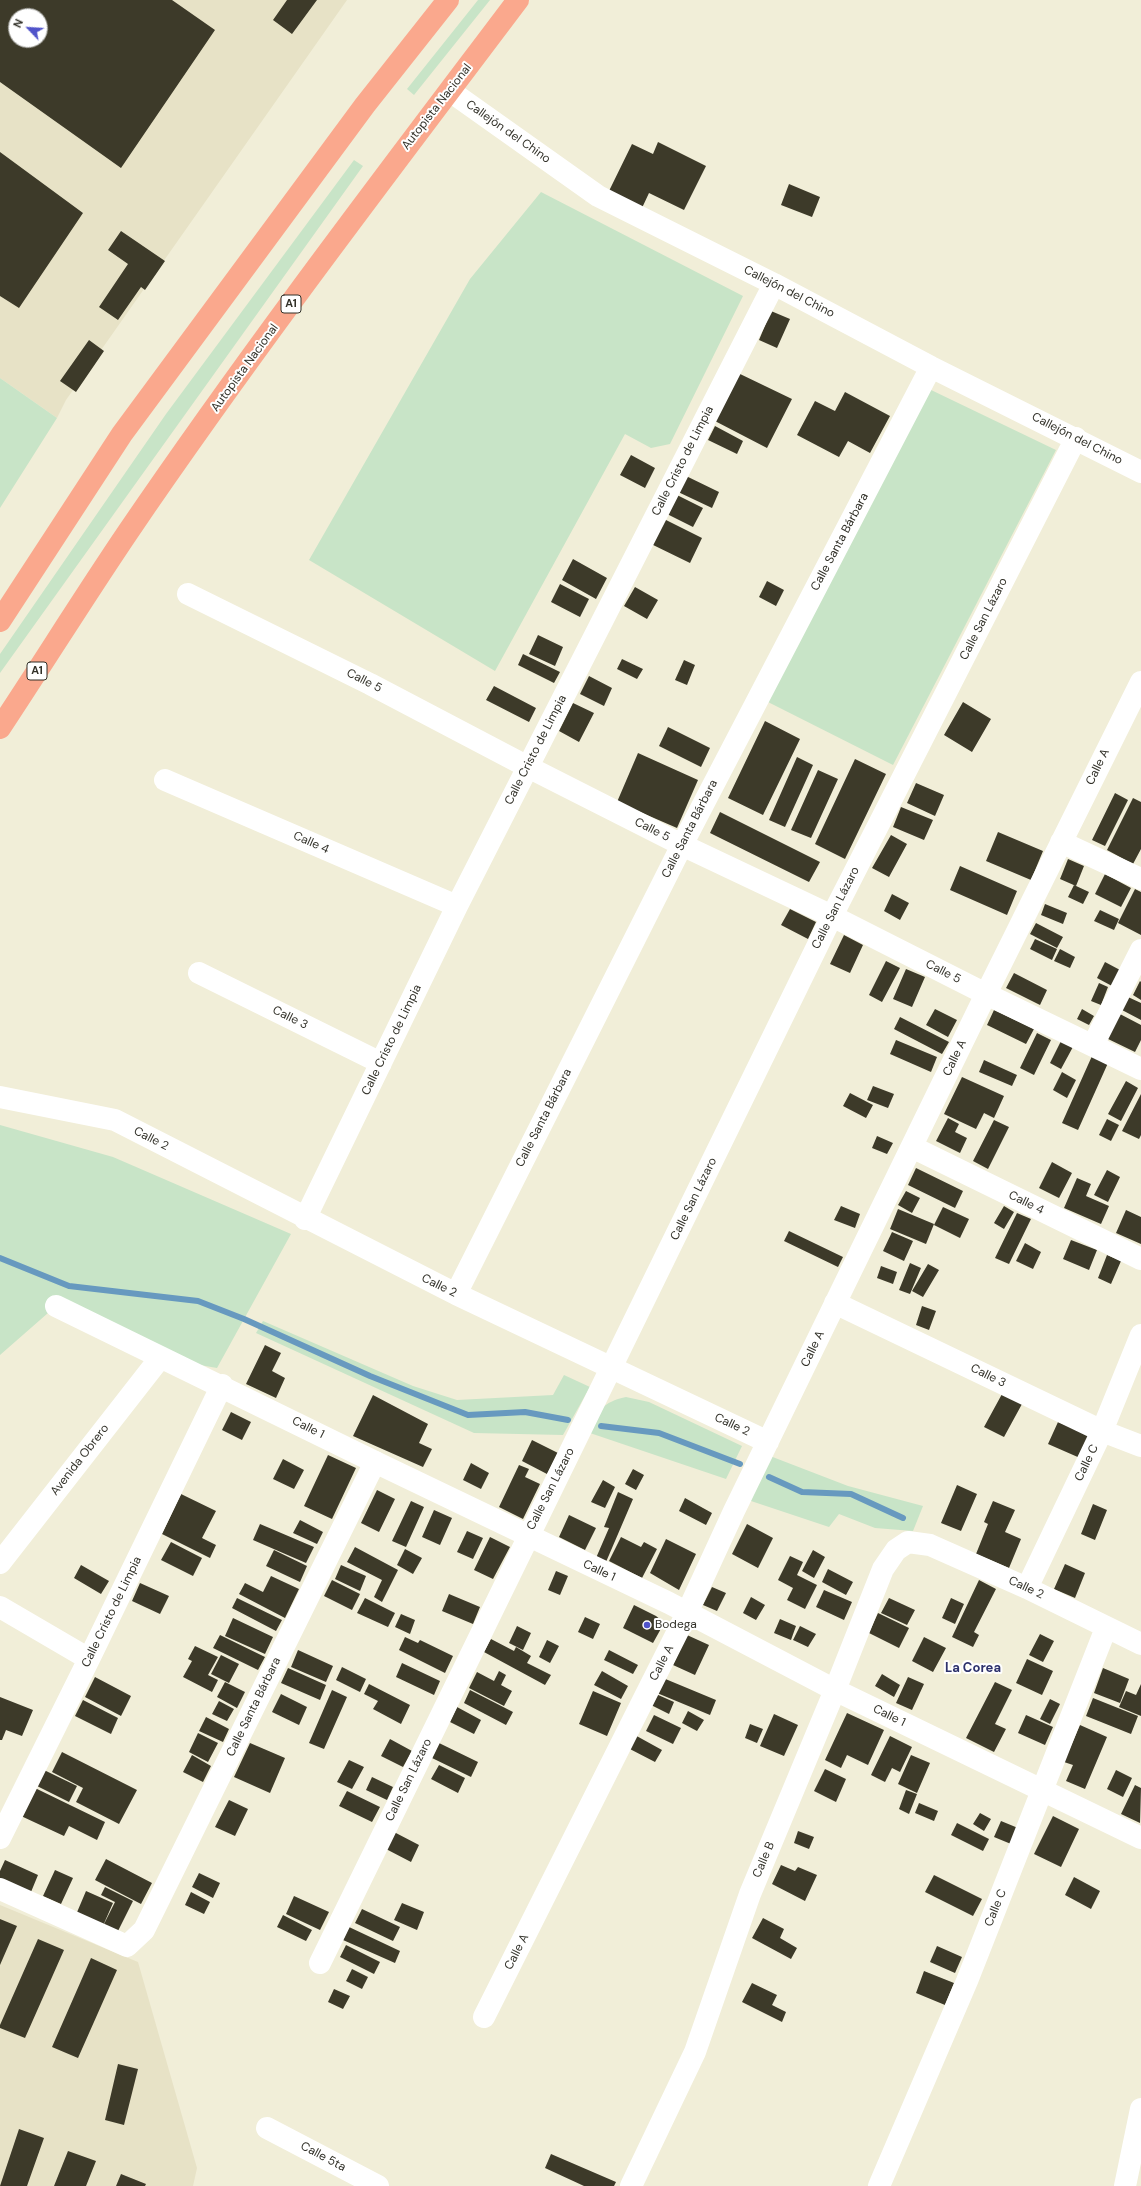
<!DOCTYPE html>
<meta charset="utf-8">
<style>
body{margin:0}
#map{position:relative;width:1141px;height:2186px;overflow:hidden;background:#f1eed8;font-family:"DM Sans",sans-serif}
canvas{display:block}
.north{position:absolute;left:8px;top:8px;width:40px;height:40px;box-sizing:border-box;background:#fff;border:1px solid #adada9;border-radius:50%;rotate:295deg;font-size:11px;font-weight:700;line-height:16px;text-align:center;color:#323129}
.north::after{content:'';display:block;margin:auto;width:14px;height:18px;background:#5053ca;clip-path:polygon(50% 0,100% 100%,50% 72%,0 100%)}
</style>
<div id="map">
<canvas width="1141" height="2186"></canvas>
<div class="north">N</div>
</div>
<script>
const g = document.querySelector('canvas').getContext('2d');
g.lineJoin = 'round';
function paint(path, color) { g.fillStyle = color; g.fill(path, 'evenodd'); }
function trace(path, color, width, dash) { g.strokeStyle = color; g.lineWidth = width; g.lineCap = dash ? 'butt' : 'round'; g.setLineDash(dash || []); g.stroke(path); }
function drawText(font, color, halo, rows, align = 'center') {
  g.font = font + ' "DM Sans",sans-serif'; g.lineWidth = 4; g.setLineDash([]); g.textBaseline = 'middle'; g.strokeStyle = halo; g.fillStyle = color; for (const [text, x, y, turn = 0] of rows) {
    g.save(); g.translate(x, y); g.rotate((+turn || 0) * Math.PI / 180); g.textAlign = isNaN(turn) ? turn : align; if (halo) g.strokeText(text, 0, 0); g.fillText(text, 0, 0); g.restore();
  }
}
paint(new Path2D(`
 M0 0H347L66 400 57 418 0 378ZM16 16H40V40H16Z
 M0 1905 138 1962 197 2168 193 2186H0Z`), '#e7e2c6');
paint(new Path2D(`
 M478 0H490L414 95 407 89Z
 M354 160 363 166 0 673V654L166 414Z
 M541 192 743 296 670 444 651 448 625 434 495 671 309 560 470 279Z
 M0 378 57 418 0 508Z
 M929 389 1056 450 893 765 766 701Z
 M0 1125 113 1157 291 1234 217 1368 160 1358 56 1306 0 1355Z
 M263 1321 413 1386 457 1400 553 1395 564 1375 590 1387 563 1435 474 1433 256 1333Z
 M626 1397 649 1402 742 1446 726 1479 587 1432C599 1411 602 1402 626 1397Z
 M770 1456 848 1486 923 1506 913 1531 875 1528 839 1514 829 1527 748 1500Z`), '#c8e4c7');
trace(new Path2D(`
 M0 1258 69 1286 198 1301 244 1319 370 1376 468 1415 525 1412 568 1420
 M601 1426 659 1433 740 1464
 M769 1477 802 1492 851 1494 903 1518`), '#6799bf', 6);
paint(new Path2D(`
 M0 0H172L215 30 121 168 0 82ZM16 16H40V40H16Z
 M287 0H317L292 34 273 20Z
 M658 142 706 166 684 210 649 193 642 208 609 191 632 144 653 154Z
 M0 152 83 213 19 308 0 296Z
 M789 184 820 197 812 217 781 205Z
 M121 231 165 261 145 290 141 287 118 320 99 307 128 264 108 250Z
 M771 311 790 319 777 348 759 340Z
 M89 340 104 351 76 392 60 381Z
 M738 373 792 399 767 448 713 420Z
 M845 392 890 416 870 453 848 441 839 457 797 435 815 401 835 411Z
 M715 426 743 441 737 454 708 440Z
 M631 455 655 468 645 488 620 475Z
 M684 475 719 492 712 508 676 491Z
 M677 495 703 508 693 527 667 514Z
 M662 518 702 538 690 563 649 543Z
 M573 559 607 578 596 599 562 580Z
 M767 581 784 590 776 606 759 597Z
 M560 584 589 599 580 617 551 602Z
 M635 587 658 600 647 619 624 606Z
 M538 635 563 647 555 666 529 654Z
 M523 654 560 672 554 683 518 665Z
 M622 659 643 669 637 679 617 669Z
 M684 660 695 665 687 685 675 680Z
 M589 676 612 688 604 706 580 694Z
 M494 686 536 708 529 722 486 700Z
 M963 702 991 719 972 752 944 735Z
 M573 703 594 713 579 742 559 731Z
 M765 721 800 739 763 815 728 798Z
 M668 727 710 748 701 767 659 746Z
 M638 753 698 780 677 828 617 802Z
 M797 757 813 765 785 827 769 820Z
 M855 759 886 774 845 859 815 844Z
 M818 770 838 779 811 838 791 830Z
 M916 783 944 795 935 816 907 803Z
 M1115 793 1128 800 1105 846 1092 840Z
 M1133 798 1141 802V849L1133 864 1107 850Z
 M901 807 933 820 924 840 893 827Z
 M720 812 820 862 809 882 710 833Z
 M998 832 1043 851 1031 880 986 861Z
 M891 835 907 844 889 877 872 868Z
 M1068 859 1084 866 1076 886 1060 879Z
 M960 866 1017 891 1007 915 950 890Z
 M1105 874 1131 888 1121 907 1095 894Z
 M1074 885 1089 892 1083 904 1068 897Z
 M1135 889 1141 892V935L1118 923Z
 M892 894 909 903 900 920 884 911Z
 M1045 904 1067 913 1063 924 1041 915Z
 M790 909 816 922 808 939 781 925Z
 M1100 910 1119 919 1114 930 1094 921Z
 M1036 923 1063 937 1057 948 1030 934Z
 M844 935 863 945 850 973 830 964Z
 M1035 939 1057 949 1052 960 1030 949Z
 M1060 949 1075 957 1070 968 1054 961Z
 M886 961 900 968 882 1002 869 995Z
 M1105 962 1120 970 1112 986 1097 978Z
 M906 969 925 977 912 1007 893 999Z
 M1014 973 1047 990 1040 1005 1006 988Z
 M1140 981 1141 982V1000L1133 995Z
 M1099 983 1108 987 1101 1005 1091 1001Z
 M1128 997 1141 1003V1020L1122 1010Z
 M935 1009 957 1020 948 1037 926 1025Z
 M1082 1009 1094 1016 1089 1025 1077 1019Z
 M994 1010 1034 1029 1026 1044 987 1025Z
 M1118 1013 1141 1025V1040L1135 1052 1106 1038Z
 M900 1017 949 1042 942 1054 894 1029Z
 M1037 1033 1051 1040 1034 1075 1020 1068Z
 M1062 1039 1074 1045 1061 1069 1050 1063Z
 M896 1040 937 1057 931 1072 890 1054Z
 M1092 1056 1108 1063 1078 1130 1062 1123Z
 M984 1060 1017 1075 1012 1086 979 1072Z
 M1062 1072 1076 1080 1067 1098 1053 1090Z
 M962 1077 1004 1096 994 1118 984 1113 976 1129 944 1114Z
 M1126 1081 1138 1088 1121 1121 1108 1114Z
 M873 1086 894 1094 888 1108 867 1100Z
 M850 1093 873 1105 866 1118 843 1106Z
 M1141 1094V1135L1139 1139 1122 1131Z
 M948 1118 959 1124 955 1132 967 1138 960 1153 936 1141Z
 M1107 1119 1119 1125 1111 1141 1099 1135Z
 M994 1120 1009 1127 988 1169 973 1161Z
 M877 1136 893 1143 887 1154 872 1148Z
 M1052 1162 1072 1173 1059 1198 1039 1188Z
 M916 1168 963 1191 955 1208 908 1185Z
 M1107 1170 1120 1177 1108 1202 1094 1195Z
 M1077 1178 1091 1184 1086 1196 1109 1206 1101 1224 1064 1208Z
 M906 1191 920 1198 912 1213 898 1205Z
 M841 1206 860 1214 855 1228 834 1220Z
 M1004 1206 1014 1212 1004 1229 994 1223Z
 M943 1207 969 1219 960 1238 934 1225Z
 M898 1209 934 1224 926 1244 890 1229Z
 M1126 1210 1141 1217V1244L1116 1233Z
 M1017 1213 1031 1219 1009 1264 995 1258Z
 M789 1231 843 1257 838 1267 784 1241Z
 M892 1232 913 1241 904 1261 883 1251Z
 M1071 1240 1097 1250 1089 1270 1063 1259Z
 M1025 1243 1041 1252 1033 1269 1016 1261Z
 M1107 1255 1121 1261 1111 1284 1098 1278Z
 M910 1263 921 1268 910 1294 899 1290Z
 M928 1264 939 1270 923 1297 912 1291Z
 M881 1266 897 1272 893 1284 877 1278Z
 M922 1306 936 1311 929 1330 916 1325Z
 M265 1345 281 1353 272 1371 285 1378 276 1398 246 1384Z
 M1002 1394 1022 1404 1004 1437 984 1427Z
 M373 1395 428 1424 419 1443 432 1449 423 1467 353 1436Z
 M231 1412 251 1422 242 1440 222 1430Z
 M1058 1422 1090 1435 1080 1458 1048 1444Z
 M532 1440 558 1453 547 1474 522 1461Z
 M328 1455 356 1468 332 1519 304 1506Z
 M283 1459 304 1470 294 1489 273 1479Z
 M471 1463 489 1473 481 1489 463 1480Z
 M519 1465 529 1469 525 1477 540 1484 523 1519 499 1507Z
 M633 1469 644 1475 636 1490 625 1484Z
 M603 1480 615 1487 605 1508 591 1502Z
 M957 1485 977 1494 961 1531 941 1523Z
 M377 1490 395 1499 379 1532 361 1523Z
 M618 1492 633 1499 606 1562 596 1558 609 1528 604 1527Z
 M181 1494 216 1511 202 1538 216 1545 210 1558 162 1534Z
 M685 1498 712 1513 706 1525 679 1511Z
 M411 1501 424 1507 406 1547 392 1541Z
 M993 1501 1015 1510 1005 1532 1021 1539 1009 1568 976 1554 988 1524 984 1522Z
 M1093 1504 1107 1510 1095 1540 1081 1534Z
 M434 1510 452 1518 440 1545 422 1537Z
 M569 1515 596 1528 585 1550 559 1537Z
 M300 1520 323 1532 317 1544 293 1533Z
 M260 1524 314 1547 306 1563 253 1540Z
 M747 1524 773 1538 758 1568 732 1554Z
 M467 1531 483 1538 473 1559 457 1552Z
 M490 1537 510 1547 493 1579 474 1570Z
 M621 1537 641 1547 644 1542 657 1549 642 1578 609 1561Z
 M666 1539 696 1554 679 1590 650 1573Z
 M171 1542 202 1558 193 1576 161 1560Z
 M355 1547 398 1570 382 1602 374 1597 382 1580 347 1562Z
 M405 1549 422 1558 413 1574 397 1565Z
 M274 1550 307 1566 300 1582 266 1566Z
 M813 1550 825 1557 814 1578 802 1571Z
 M790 1556 803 1562 797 1575 817 1585 805 1609 787 1600 793 1588 778 1580Z
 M1065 1564 1085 1573 1075 1598 1054 1589Z
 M81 1565 109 1581 101 1594 74 1578Z
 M341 1565 366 1576 360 1591 335 1579Z
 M828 1569 853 1582 846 1595 822 1582Z
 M556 1571 568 1576 560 1595 548 1590Z
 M271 1576 299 1589 285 1618 239 1594 245 1583 263 1592Z
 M332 1580 360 1594 352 1610 324 1596Z
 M979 1580 996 1589 974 1632 979 1635 973 1647 952 1637Z
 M140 1583 169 1596 160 1614 132 1601Z
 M712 1587 726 1593 717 1611 703 1605Z
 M824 1590 852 1602 844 1620 816 1607Z
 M449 1594 480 1607 473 1624 442 1611Z
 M751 1597 765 1605 756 1620 743 1613Z
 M237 1598 282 1620 276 1631 232 1608Z
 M365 1598 395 1613 388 1627 357 1613Z
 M889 1598 915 1610 907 1625 881 1613Z
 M951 1598 964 1604 955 1624 942 1618Z
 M634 1605 656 1616 661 1620 663 1625 653 1643 623 1628Z
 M878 1613 909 1628 899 1648 869 1633Z
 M401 1614 415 1620 410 1634 395 1627Z
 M585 1617 600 1624 593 1639 578 1632Z
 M233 1618 273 1637 265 1654 225 1636Z
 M780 1619 796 1626 791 1640 774 1633Z
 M517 1626 531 1633 523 1650 509 1643Z
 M800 1626 816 1634 808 1647 793 1640Z
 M1040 1634 1054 1641 1043 1662 1029 1655Z
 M220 1635 265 1657 258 1670 213 1648Z
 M687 1635 709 1645 695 1675 673 1665Z
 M405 1637 418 1643 420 1640 453 1656 445 1673 399 1650Z
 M924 1637 946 1648 933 1672 912 1661Z
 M491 1639 514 1651 516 1647 531 1656 527 1663 551 1675 545 1685 484 1652Z
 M547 1640 559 1646 550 1663 539 1657Z
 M195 1646 218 1657 208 1675 218 1680 212 1692 183 1677 192 1661 188 1659Z
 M298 1650 333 1666 326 1682 291 1667Z
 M609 1650 638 1665 633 1674 604 1660Z
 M221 1655 239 1664 229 1683 211 1674Z
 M1027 1659 1053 1671 1042 1695 1016 1683Z
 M402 1663 440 1681 434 1695 396 1677Z
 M342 1667 366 1679 360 1692 336 1680Z
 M288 1668 326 1685 320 1700 281 1683Z
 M1103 1668 1129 1679 1120 1703 1094 1693Z
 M499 1671 506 1675 501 1685 512 1691 504 1706 469 1688 477 1672 494 1681Z
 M602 1671 628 1686 621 1699 594 1685Z
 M882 1674 900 1685 894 1697 875 1686Z
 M95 1677 131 1696 121 1716 85 1697Z
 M908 1677 924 1684 912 1710 896 1703Z
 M663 1678 716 1700 710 1715 657 1693Z
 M225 1682 245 1692 237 1708 217 1697Z
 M995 1682 1012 1690 995 1724 1006 1729 994 1752 966 1738Z
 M369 1684 410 1705 401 1724 373 1709 378 1701 364 1694Z
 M1141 1684V1716L1119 1707 1126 1691 1136 1695Z
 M332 1690 347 1697 324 1749 309 1743Z
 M470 1690 513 1712 506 1725 464 1703Z
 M593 1691 621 1703 607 1736 579 1724Z
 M281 1694 307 1707 299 1725 272 1712Z
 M656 1694 674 1702 669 1714 651 1705Z
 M0 1697 33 1710 22 1736 6 1730 2 1740H0Z
 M1093 1698 1138 1716 1131 1734 1086 1716Z
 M1050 1699 1060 1704 1050 1724 1040 1719Z
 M83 1700 118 1718 111 1734 75 1716Z
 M219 1701 234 1709 227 1721 212 1714Z
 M457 1707 481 1720 474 1734 450 1722Z
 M688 1711 704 1720 697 1731 682 1723Z
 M847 1713 884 1730 868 1765 847 1755 841 1768 825 1760Z
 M774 1714 798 1725 784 1756 760 1746Z
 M654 1715 681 1728 673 1744 646 1731Z
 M1026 1715 1053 1727 1045 1745 1018 1733Z
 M206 1717 229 1729 223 1742 199 1731Z
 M750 1724 763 1729 757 1743 745 1738Z
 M1080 1725 1107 1737 1085 1789 1066 1781 1073 1765 1064 1762Z
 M198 1733 218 1743 208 1762 189 1752Z
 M633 1734 662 1750 655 1762 626 1747Z
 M890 1736 912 1747 900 1772 892 1768 885 1782 871 1775Z
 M390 1739 412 1751 403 1767 381 1756Z
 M250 1743 285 1758 270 1793 234 1777Z
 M439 1743 478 1762 471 1777 432 1758Z
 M62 1752 137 1790 119 1824 76 1802 83 1788 52 1772Z
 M192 1755 211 1766 203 1782 183 1772Z
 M911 1755 930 1763 917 1793 898 1784Z
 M349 1760 364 1767 352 1789 337 1782Z
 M439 1765 465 1778 458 1793 431 1779Z
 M825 1769 846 1779 836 1802 814 1791Z
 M44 1770 77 1786 69 1802 37 1786Z
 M1116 1770 1132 1778 1123 1797 1107 1789Z
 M372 1777 393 1787 387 1800 366 1790Z
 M1135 1785 1141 1788 1140 1823 1121 1814Z
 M35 1788 105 1822 97 1840 69 1826 64 1836 21 1816Z
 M906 1790 917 1794 909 1814 899 1809Z
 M347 1791 380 1807 372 1822 339 1806Z
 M229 1800 248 1809 235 1836 215 1827Z
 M919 1803 938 1811 934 1821 915 1813Z
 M980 1813 991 1819 984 1831 973 1824Z
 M1053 1816 1079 1829 1061 1867 1034 1854Z
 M1001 1821 1018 1828 1011 1844 994 1837Z
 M957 1823 989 1839 983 1851 951 1835Z
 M798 1831 814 1837 809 1849 794 1843Z
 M394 1832 419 1845 411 1862 386 1849Z
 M106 1859 152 1883 141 1904 95 1880Z
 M5 1860 38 1875 31 1892 0 1878V1871Z
 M781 1865 795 1871 798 1867 817 1875 805 1901 772 1884Z
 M55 1870 73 1878 61 1904 43 1896Z
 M199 1873 220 1883 213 1898 192 1887Z
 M934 1875 982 1899 973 1916 925 1892Z
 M1074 1877 1100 1891 1091 1909 1065 1895Z
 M105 1887 133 1901 117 1933 103 1926 115 1902 101 1895Z
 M86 1891 113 1903 102 1928 75 1917Z
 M191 1892 210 1902 204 1914 185 1905Z
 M294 1896 329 1912 320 1930 286 1914Z
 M402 1903 424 1912 417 1930 394 1920Z
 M362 1909 400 1927 393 1941 355 1923Z
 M283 1915 312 1930 306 1941 277 1927Z
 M763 1918 784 1929 780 1938 797 1948 791 1959 752 1938Z
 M0 1919 17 1926 0 1965Z
 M349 1927 400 1951 395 1963 343 1940Z
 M38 1939 64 1950 25 2038 0 2028V2025Z
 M346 1945 380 1962 374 1974 340 1957Z
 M937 1946 962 1957 955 1973 930 1962Z
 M91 1958 117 1970 78 2058 52 2047Z
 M352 1969 368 1977 362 1989 346 1981Z
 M924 1971 954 1983 945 2005 916 1993Z
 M752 1983 777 1995 772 2005 786 2012 782 2022 742 2002Z
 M334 1989 350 1996 343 2009 328 2002Z
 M118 2064 138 2069 124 2125 105 2120Z
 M19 2129 44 2138 27 2186H0Z
 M68 2151 96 2161 86 2186H54Z
 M551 2154 616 2182 614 2186H584L545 2168Z
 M121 2174 146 2184 145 2186H116Z`), '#3d3a29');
trace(new Path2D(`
 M450 91 598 196 774 284 931 367 1141 472
 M188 594 370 684 528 767 682 845 832 916 986 994 1141 1069
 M165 780 457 906
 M1061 842 1141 879
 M199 973 381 1063
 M1093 1045 1141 950
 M0 1097 115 1120 456 1294 768 1442
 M912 1147 1141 1259
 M305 1219 457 906 774 284
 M456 1294 682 845 931 367
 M835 1303 1102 1431 1141 1446
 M56 1306 375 1462
 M0 1563 160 1358
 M1027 1588 1102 1431 1141 1335
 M0 1607 89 1659
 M0 1838 89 1659 222 1385
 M320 1963 832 916 1076 438
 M484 2017 687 1613 734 1511 986 994 1141 682
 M267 2128 378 2186
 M631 2186 695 2052 750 1894 835 1690 883 1569 896 1550 908 1542 930 1545 1027 1588 1141 1644
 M879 2186 967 1981 1106 1628
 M1125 2186 1141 2109`), '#fff', 22);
trace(new Path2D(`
 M0 1889 127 1946 144 1930 375 1462 669 1603 835 1690 1141 1838`), '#fff', 22);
trace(new Path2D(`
 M0 621 122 434 365 105 448 0
 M0 728C43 663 84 597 128 532 252 350 386 175 518 0`), '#faa88d', 22);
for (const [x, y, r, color] of [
 [647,1625,4,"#5053ca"]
]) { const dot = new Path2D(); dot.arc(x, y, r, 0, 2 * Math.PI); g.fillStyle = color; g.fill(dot); trace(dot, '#fff', 1.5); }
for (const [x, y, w] of [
 [291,304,20],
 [37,671,20]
]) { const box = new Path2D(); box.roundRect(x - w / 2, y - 9, w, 18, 3); g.fillStyle = '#fff'; g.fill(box); trace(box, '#323129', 1); }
drawText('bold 11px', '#323129', null, [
 ["A1",291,304],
 ["A1",37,671]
]);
drawText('12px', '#323129', '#fff', [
 ["Autopista Nacional",437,107,-52],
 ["Callejón del Chino",508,132,35],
 ["Callejón del Chino",789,292,27],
 ["Autopista Nacional",245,368,-54],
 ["Callejón del Chino",1077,439,27],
 ["Calle Cristo de Limpia",683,461,-63],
 ["Calle Santa Bárbara",840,542,-62],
 ["Calle San Lázaro",984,619,-63],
 ["Calle 5",364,681,27],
 ["Calle Cristo de Limpia",536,750,-63],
 ["Calle A",1098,767,-64],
 ["Calle Santa Bárbara",690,829,-63],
 ["Calle 5",652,830,27],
 ["Calle 4",311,843,24],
 ["Calle San Lázaro",836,908,-63],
 ["Calle 5",943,972,27],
 ["Calle 3",290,1018,26],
 ["Calle Cristo de Limpia",392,1040,-64],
 ["Calle A",955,1058,-64],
 ["Calle Santa Bárbara",544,1118,-63],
 ["Calle 2",151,1139,27],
 ["Calle San Lázaro",694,1199,-64],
 ["Calle 4",1026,1203,26],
 ["Calle 2",439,1286,26],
 ["Calle A",813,1349,-64],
 ["Calle 3",988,1376,26],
 ["Calle 2",732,1425,25],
 ["Calle 1",308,1428,27],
 ["Avenida Obrero",80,1460,-52],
 ["Calle C",1087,1463,-64],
 ["Calle San Lázaro",551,1489,-63],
 ["Calle 1",599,1571,25],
 ["Calle 2",1026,1588,25],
 ["Calle Cristo de Limpia",112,1612,-64],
 ["Calle A",662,1663,-63],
 ["Calle Santa Bárbara",254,1707,-64],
 ["Calle 1",889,1716,26],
 ["Calle San Lázaro",409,1780,-64],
 ["Calle B",764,1860,-67],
 ["Calle C",996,1908,-68],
 ["Calle A",517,1952,-63],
 ["Calle 5ta",323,2157,28]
]);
drawText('12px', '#323129', '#fff', [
 ["Bodega",655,1625]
], 'left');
drawText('bold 13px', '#2e326c', '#fff', [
 ["La Corea",973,1669]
]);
</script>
